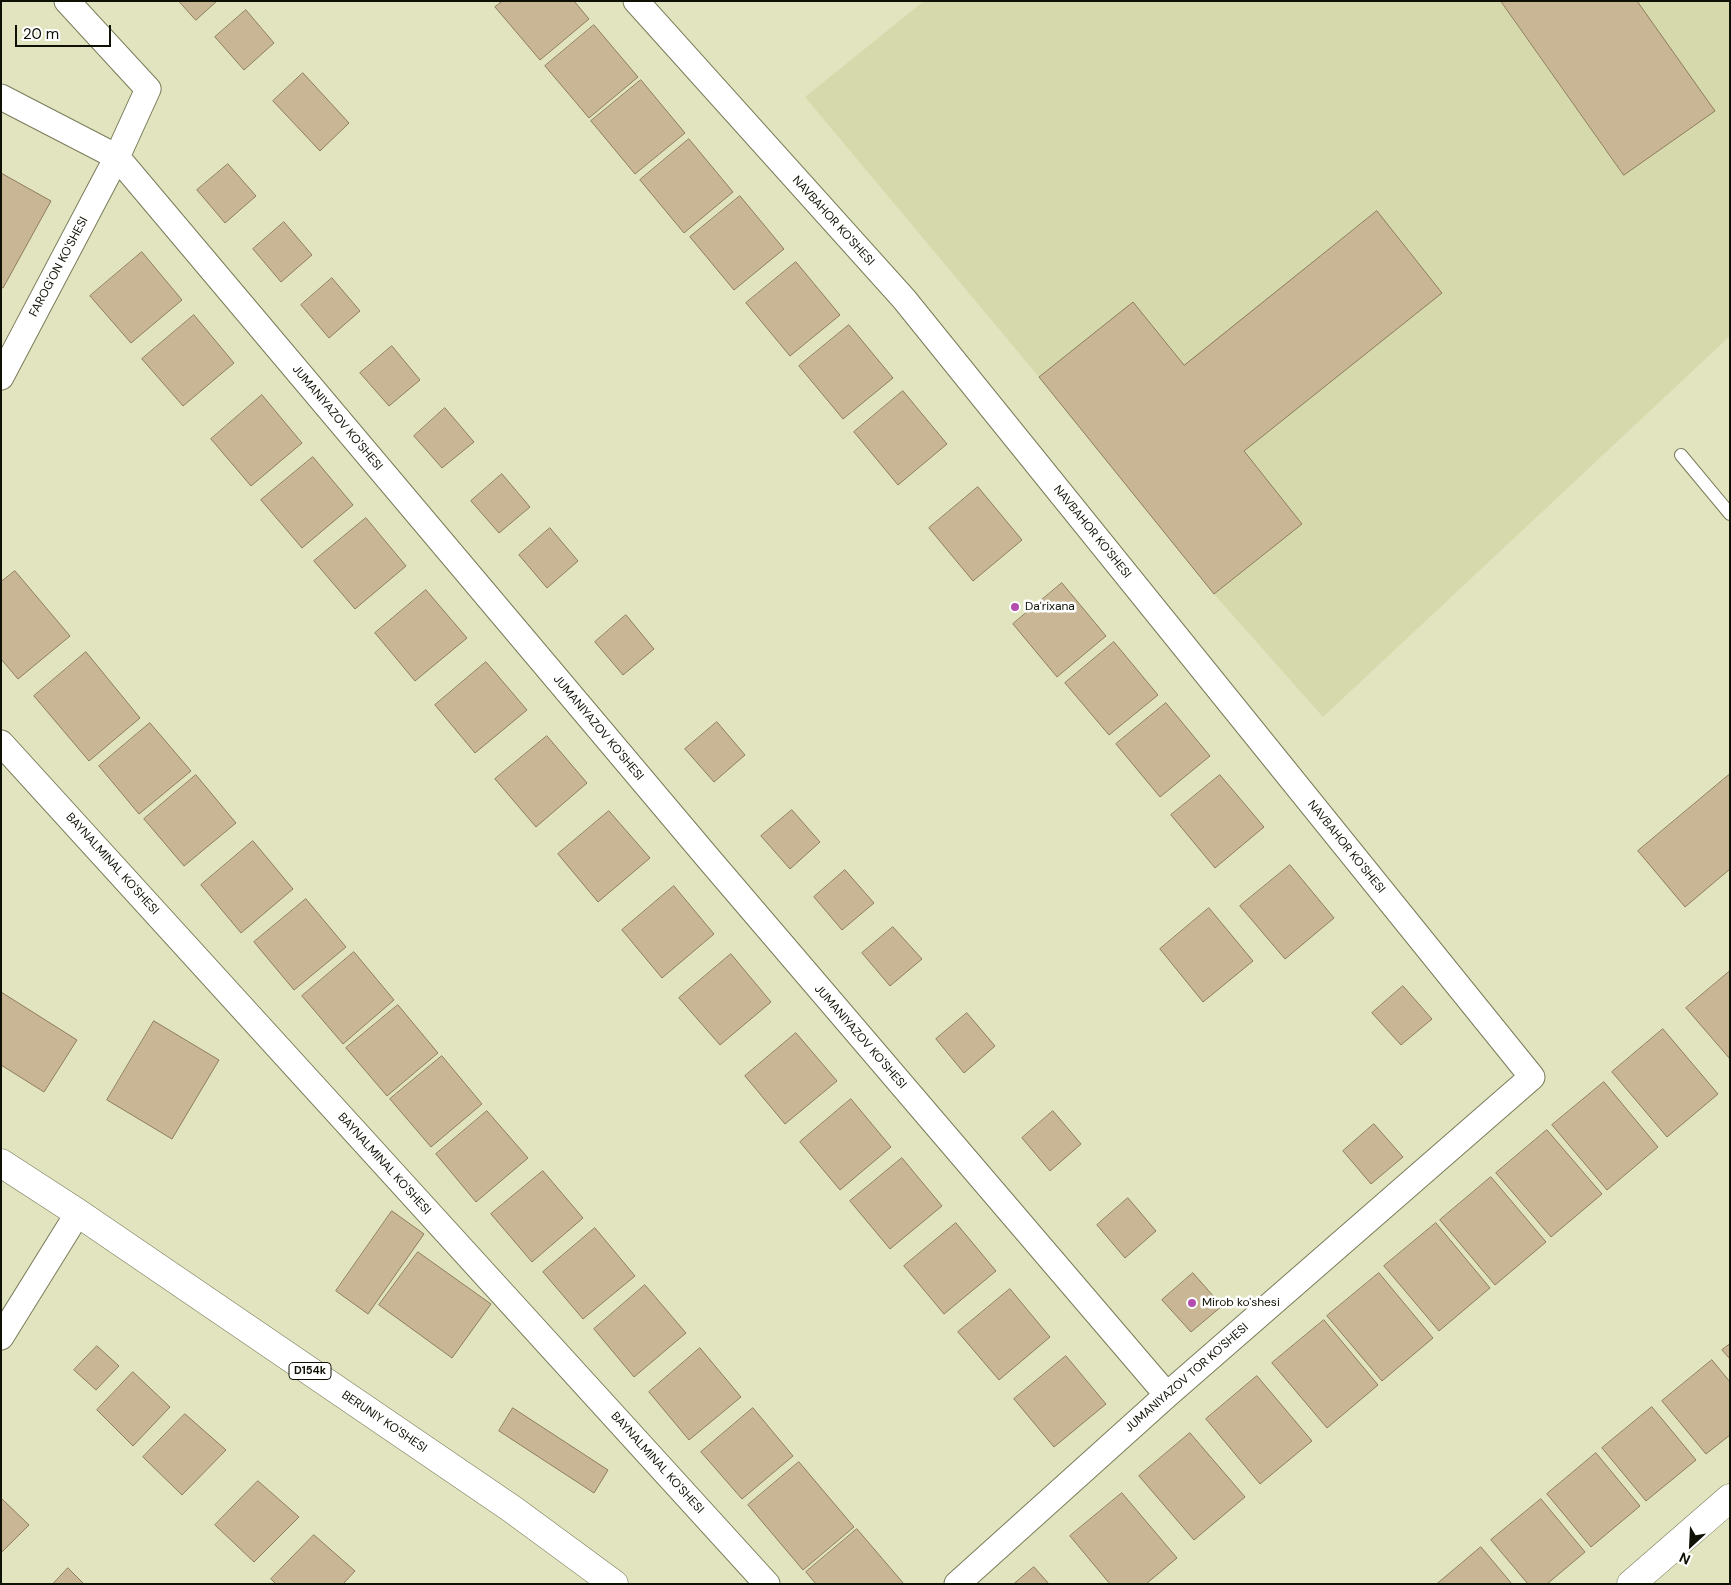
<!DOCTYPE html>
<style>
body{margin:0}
#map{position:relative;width:1731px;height:1585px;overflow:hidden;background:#e1e4be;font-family:"DM Sans",sans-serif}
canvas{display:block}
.frame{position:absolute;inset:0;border:2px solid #101105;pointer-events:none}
.north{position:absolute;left:1666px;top:1520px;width:50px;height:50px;-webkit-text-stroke:4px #fff;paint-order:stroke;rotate:205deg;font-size:14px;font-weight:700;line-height:20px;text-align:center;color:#101105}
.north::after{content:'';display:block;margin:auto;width:18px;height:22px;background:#101105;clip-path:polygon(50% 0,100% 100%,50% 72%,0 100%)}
.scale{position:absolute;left:15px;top:25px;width:96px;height:22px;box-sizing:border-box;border:2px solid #101105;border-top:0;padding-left:6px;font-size:15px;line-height:18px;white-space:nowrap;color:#101105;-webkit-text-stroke:4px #fff;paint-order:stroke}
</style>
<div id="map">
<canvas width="1731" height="1585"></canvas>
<div class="frame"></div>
<div class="north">N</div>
<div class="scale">20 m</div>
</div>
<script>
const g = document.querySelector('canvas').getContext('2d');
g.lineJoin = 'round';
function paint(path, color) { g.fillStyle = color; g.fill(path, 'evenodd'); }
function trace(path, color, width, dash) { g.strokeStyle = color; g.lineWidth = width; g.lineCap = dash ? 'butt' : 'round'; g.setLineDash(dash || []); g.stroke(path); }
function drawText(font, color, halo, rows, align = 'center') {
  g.font = font + ' "DM Sans",sans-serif'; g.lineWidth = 5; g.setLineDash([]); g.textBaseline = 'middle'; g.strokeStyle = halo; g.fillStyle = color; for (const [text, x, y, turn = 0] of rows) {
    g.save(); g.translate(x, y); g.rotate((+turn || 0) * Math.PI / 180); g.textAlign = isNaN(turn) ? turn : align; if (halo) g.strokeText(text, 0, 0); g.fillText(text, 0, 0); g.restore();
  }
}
paint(new Path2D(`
 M924 1H1730V336L1323 717 1214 594 1039 377 805 97Z`), '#d6d9ac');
const building = new Path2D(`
 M179 1H217L196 20Z
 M503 1H574L589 19 540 60 495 7Z
 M1501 1H1637L1715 111 1624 175Z
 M246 10 274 43 244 70 215 37Z
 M594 25 638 77 589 118 545 66Z
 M303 73 349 123 320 151 273 101Z
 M641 80 685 133 635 174 591 121Z
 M689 139 733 192 684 233 640 180Z
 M228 164 256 196 225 223 197 190Z
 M1 173 51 201 3 288 1 287Z
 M740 196 784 249 734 290 690 237Z
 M1377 211 1442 293 1244 451 1302 524 1214 594 1039 377 1133 302 1184 365Z
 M284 222 312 255 281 282 253 249Z
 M142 252 182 300 131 343 90 296Z
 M796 262 840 315 790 356 746 303Z
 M332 278 360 311 329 338 301 305Z
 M194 315 234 363 183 406 142 359Z
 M849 325 893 378 843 419 799 366Z
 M392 346 420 380 389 406 360 373Z
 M903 391 947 444 898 485 854 432Z
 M262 395 302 443 251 486 211 439Z
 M445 408 474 442 442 468 414 436Z
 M313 457 353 505 302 548 261 500Z
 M502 474 530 507 499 533 471 501Z
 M978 487 1022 540 973 581 929 528Z
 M366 518 406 566 355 609 314 561Z
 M550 528 578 561 547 588 519 555Z
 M15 571 70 636 18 679 1 659V582Z
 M1062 583 1106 636 1057 677 1013 624Z
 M426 590 467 638 415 681 375 633Z
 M626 615 654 649 623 675 595 642Z
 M1114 642 1158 695 1109 735 1065 683Z
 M86 652 140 718 89 761 34 696Z
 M486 662 527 710 475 753 435 705Z
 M1166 703 1210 756 1160 797 1116 744Z
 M717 722 745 755 714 782 685 749Z
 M150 723 191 771 139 814 99 766Z
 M547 736 587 783 536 827 495 779Z
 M1730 774V869L1685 907 1638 851Z
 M196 775 236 823 184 866 144 819Z
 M1220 775 1264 827 1215 868 1171 815Z
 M792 810 820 842 790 869 761 836Z
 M609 811 650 858 598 902 558 854Z
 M253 841 293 889 241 933 201 885Z
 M1290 865 1334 918 1285 959 1240 906Z
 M845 870 874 903 842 930 814 897Z
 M674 886 714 934 662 978 622 930Z
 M306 899 346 947 294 990 254 942Z
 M1209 908 1253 961 1203 1002 1160 949Z
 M893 927 922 959 890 986 862 953Z
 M354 952 394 1000 343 1044 302 996Z
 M731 954 771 1002 720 1045 679 998Z
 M1730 971V1059L1686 1008Z
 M1403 986 1432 1019 1401 1045 1372 1013Z
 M1 992 77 1040 44 1092 1 1065Z
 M398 1005 438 1053 387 1096 346 1048Z
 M967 1013 995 1046 964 1073 936 1039Z
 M154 1021 219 1060 172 1139 107 1100Z
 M1663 1029 1718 1094 1667 1137 1612 1072Z
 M796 1033 837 1081 785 1124 745 1076Z
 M442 1056 482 1104 431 1147 390 1099Z
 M1604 1082 1658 1147 1607 1190 1552 1125Z
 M851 1099 891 1147 840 1190 800 1142Z
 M487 1111 528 1158 476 1202 436 1154Z
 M1053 1111 1081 1144 1050 1171 1022 1138Z
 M1374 1124 1403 1157 1371 1184 1343 1151Z
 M1547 1130 1602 1194 1551 1237 1496 1173Z
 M902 1158 942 1206 890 1249 850 1201Z
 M543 1171 583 1218 532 1262 491 1214Z
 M1491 1177 1546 1242 1495 1285 1440 1220Z
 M1128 1198 1156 1231 1125 1258 1097 1225Z
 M392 1211 424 1234 368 1314 336 1291Z
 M956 1223 996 1271 944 1314 904 1266Z
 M1436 1223 1490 1288 1439 1331 1384 1266Z
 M595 1228 635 1276 583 1319 543 1272Z
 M418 1252 491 1304 452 1358 379 1305Z
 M1193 1273 1222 1306 1191 1332 1162 1300Z
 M1379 1273 1433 1338 1382 1381 1327 1316Z
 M645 1285 686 1333 634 1377 594 1329Z
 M1010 1289 1050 1337 999 1380 958 1332Z
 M1324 1320 1378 1385 1327 1428 1272 1363Z
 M1730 1344V1359L1722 1350Z
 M97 1346 119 1366 96 1390 74 1370Z
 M700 1348 741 1397 689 1440 649 1392Z
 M1066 1356 1106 1404 1054 1447 1014 1399Z
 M1712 1360 1730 1382V1435L1706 1454 1662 1401Z
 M133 1372 170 1407 133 1446 97 1410Z
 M1257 1376 1312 1441 1260 1484 1206 1419Z
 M1652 1407 1696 1460 1646 1501 1602 1448Z
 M513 1408 608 1470 594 1493 499 1431Z
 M753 1408 793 1456 742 1499 701 1452Z
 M185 1414 226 1450 182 1495 143 1457Z
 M1190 1433 1245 1497 1194 1540 1139 1476Z
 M1596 1453 1640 1506 1591 1547 1547 1494Z
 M799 1462 854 1527 803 1570 748 1505Z
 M258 1481 299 1517 254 1562 215 1525Z
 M1122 1493 1177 1558 1146 1584H1110L1070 1536Z
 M1 1498 29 1525 1 1553Z
 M1541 1499 1585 1552 1547 1584H1528L1491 1540Z
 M857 1529 904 1584H816L806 1572Z
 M314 1535 355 1571 343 1584H276L271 1579Z
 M1481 1547 1512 1584H1437Z
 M1034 1567 1049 1584H1014Z
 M68 1568 84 1584H53Z`);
paint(building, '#c8b695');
trace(building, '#8e7d5d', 1);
const service = new Path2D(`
 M1681 455 1730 514`);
const minor = new Path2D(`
 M636 1 904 299 1532 1077 1167 1395 957 1584
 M1 97 117 157 708 858 1167 1395
 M1 377 117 157 148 89 67 1
 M1 743 767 1584
 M1 1337 78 1213`);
const tertiary = new Path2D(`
 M1631 1584 1730 1498`);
const primary = new Path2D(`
 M1 1163 78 1213 512 1509 614 1584`);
trace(service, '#7a7c5a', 14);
trace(minor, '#7a7c5a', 27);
trace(tertiary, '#7a7c5a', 29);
trace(primary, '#7a7c5a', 29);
trace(service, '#fff', 12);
trace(minor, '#fff', 25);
trace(tertiary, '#fff', 28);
trace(primary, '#fff', 28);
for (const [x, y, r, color] of [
 [1015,607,5,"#b44bae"],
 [1192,1303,5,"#b44bae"]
]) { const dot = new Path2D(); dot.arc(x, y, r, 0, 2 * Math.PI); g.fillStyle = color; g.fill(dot); trace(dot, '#fff', 2); }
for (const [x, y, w] of [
 [310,1371,42]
]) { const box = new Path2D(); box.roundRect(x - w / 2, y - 8.5, w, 17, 4); g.fillStyle = '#fff'; g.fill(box); trace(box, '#101105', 1); }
drawText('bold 11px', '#101105', null, [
 ["D154k",310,1371]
]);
drawText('12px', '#101105', '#fff', [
 ["NAVBAHOR KO'SHESI",833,221,48],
 ["FAROG'ON KO'SHESI",59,267,-62],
 ["JUMANIYAZOV KO'SHESI",337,418,50],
 ["NAVBAHOR KO'SHESI",1092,532,51],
 ["JUMANIYAZOV KO'SHESI",598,728,50],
 ["NAVBAHOR KO'SHESI",1346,847,51],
 ["BAYNALMINAL KO'SHESI",112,864,48],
 ["JUMANIYAZOV KO'SHESI",860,1037,49],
 ["BAYNALMINAL KO'SHESI",384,1164,48],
 ["JUMANIYAZOV TOR KO'SHESI",1187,1378,-41],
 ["BERUNIY KO'SHESI",384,1422,34],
 ["BAYNALMINAL KO'SHESI",657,1463,48]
]);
drawText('12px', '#101105', '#fff', [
 ["Da'rixana",1025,607],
 ["Mirob ko'shesi",1202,1303]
], 'left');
</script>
